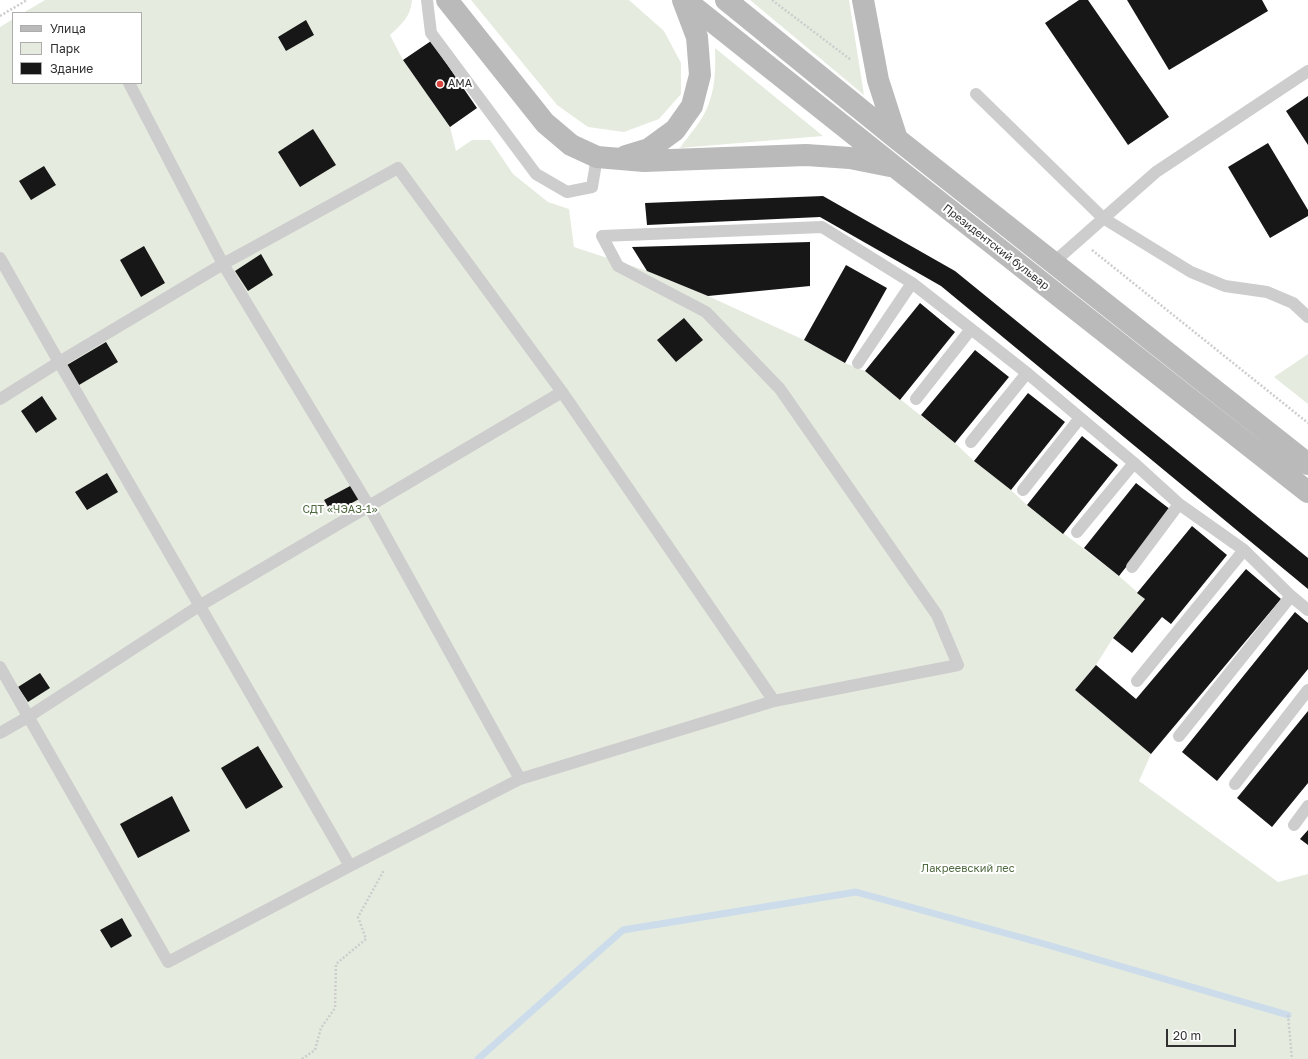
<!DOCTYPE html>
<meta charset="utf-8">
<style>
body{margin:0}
#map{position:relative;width:1308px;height:1059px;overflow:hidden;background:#fff;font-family:"Golos Text",sans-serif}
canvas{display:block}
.legend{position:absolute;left:12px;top:12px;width:130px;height:72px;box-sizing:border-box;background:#fff;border:1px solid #acacac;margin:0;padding:5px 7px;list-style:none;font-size:12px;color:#303030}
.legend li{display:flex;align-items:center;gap:8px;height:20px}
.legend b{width:20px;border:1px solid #acacac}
.scale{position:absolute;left:1166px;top:1029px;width:70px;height:18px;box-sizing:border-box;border:2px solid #303030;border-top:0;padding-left:5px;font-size:12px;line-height:14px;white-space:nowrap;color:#303030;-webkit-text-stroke:3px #fff;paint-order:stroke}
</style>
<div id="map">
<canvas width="1308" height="1059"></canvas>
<ul class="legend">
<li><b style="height:5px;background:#bababa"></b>Улица</li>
<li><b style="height:11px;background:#e5ecdf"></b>Парк</li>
<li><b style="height:11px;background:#171717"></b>Здание</li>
</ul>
<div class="scale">20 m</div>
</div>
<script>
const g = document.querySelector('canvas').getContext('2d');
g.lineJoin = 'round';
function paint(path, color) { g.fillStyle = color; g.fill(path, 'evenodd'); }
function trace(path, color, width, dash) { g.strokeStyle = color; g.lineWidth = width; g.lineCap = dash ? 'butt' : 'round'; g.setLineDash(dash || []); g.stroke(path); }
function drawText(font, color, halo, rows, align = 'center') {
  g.font = font + ' "Golos Text",sans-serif'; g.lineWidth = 4; g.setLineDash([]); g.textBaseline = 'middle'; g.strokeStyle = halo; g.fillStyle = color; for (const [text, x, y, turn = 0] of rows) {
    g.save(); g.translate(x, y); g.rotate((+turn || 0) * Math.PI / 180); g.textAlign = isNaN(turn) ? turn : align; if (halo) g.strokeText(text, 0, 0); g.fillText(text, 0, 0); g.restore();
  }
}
paint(new Path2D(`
 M45 0H412C411 16 402 24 390 35L403 60 450 127 456 151 472 140H490L513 174 548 202 569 209 574 247 647 271 708 296 804 340 845 363 865 371 955 443 974 461 1011 490 1027 505 1119 576 1145 599 1113 638 1096 665 1075 690 1151 754 1139 781 1278 882 1308 874V1059H0V27L13 19V83H141V13H23Z
 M471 0H629L664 31 681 63V94L659 119 624 132 588 127 557 105Z
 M750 0H849L864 95Z
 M715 48 823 136 680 148C686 139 694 130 700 121 715 99 716 73 715 48Z
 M1308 354V404L1274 377Z`), '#e5ecdf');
trace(new Path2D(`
 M478 1059 623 930 856 892 1041 943 1288 1015`), '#cddceb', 7);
paint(new Path2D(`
 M1079 0H1088L1169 117 1128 145 1045 23Z
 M1127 0H1262L1268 11 1169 70Z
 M306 20 314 35 286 51 278 37Z
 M431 41 477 108 450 127 403 60Z
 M1308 96V145L1286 111Z
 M313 129 336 165 300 187 278 152Z
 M1268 143 1308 210V216L1270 238 1228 167Z
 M44 166 56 185 31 200 19 181Z
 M823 196 955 271 1308 558V589L941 286 820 217 647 225 645 203Z
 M810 242V286L708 296 647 271 632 247Z
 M144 246 165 283 141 297 120 260Z
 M261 254 273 275 248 291 235 271Z
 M846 265 887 288 845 363 804 340Z
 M920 303 955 332 900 400 865 371Z
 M684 318 703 340 676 362 657 340Z
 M106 342 118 362 79 385 67 365Z
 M975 350 1009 377 955 443 921 415Z
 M1028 393 1065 422 1011 490 974 461Z
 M42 396 57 419 36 433 21 411Z
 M1082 436 1118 465 1063 534 1027 505Z
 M107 473 118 492 87 510 75 492Z
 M1136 483 1171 510 1119 576 1084 548Z
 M352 485 359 499 332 514 324 500Z
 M1192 526 1227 555 1171 624 1162 617 1132 653 1113 638 1145 599 1137 593Z
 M1246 569 1281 599 1151 754 1075 690 1096 665 1136 699Z
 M1295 612 1308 623V669L1217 781 1182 752Z
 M40 673 50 688 28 702 18 687Z
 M1308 711V783L1272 827 1237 798Z
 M258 746 283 787 246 809 221 768Z
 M172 796 190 831 138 858 120 824Z
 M1308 830V845L1300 839Z
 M122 918 132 936 111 948 100 930Z`), '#171717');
trace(new Path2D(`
 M772 0 851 60
 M0 16 27 0
 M1092 250 1308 423
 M1288 1015 1292 1059
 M302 1059 315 1050 321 1028 335 1008 336 964 366 939 358 917 384 870`), '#cdcdcd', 2.5, [2, 2]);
trace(new Path2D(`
 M427 0 431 33 536 174 567 192 592 187 597 157
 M129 83 223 264 398 168 562 392 774 701
 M976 94 1103 218 1191 272 1225 286 1267 292 1293 303 1308 317
 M0 258 59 362 350 866 520 779 774 701 958 665 937 615 780 389 706 312 618 266 602 236 822 227 912 283 971 329 1027 373 1134 463 1179 504 1244 550 1291 596 1308 610
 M1054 262 1156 172 1308 71
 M858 363 912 283
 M0 399 59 362 223 264 369 506 520 779
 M916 399 971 329
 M971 442 1027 373
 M1023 490 1080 418
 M1077 532 1134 463
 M1132 567 1179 504
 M0 667 168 962 350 866
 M1137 681 1244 550
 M0 733 28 717 199 606 369 506 562 392
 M1179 736 1291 596
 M1235 784 1308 690
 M1294 825 1308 806`), '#cdcdcd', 12);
trace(new Path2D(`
 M447 0 545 123 571 145 597 157 644 161 806 155 850 158 890 166
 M685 0 895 167 1308 492
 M726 0 897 139 1308 464
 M863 0 878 80 897 139
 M626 156 649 149 675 130 692 106 700 75 697 37 683 0`), '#bababa', 22);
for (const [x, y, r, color] of [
 [440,84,4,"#db463f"]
]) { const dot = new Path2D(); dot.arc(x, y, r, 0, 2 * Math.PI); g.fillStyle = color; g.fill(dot); trace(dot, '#fff', 1.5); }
drawText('11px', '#303030', '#fff', [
 ["АМА",448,84]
], 'left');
drawText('11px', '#303030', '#fff', [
 ["Президентский бульвар",996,247,38]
]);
drawText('11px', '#4f6a40', '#fff', [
 ["СДТ «ЧЭАЗ-1»",340,510],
 ["Лакреевский лес",968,869]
]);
</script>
